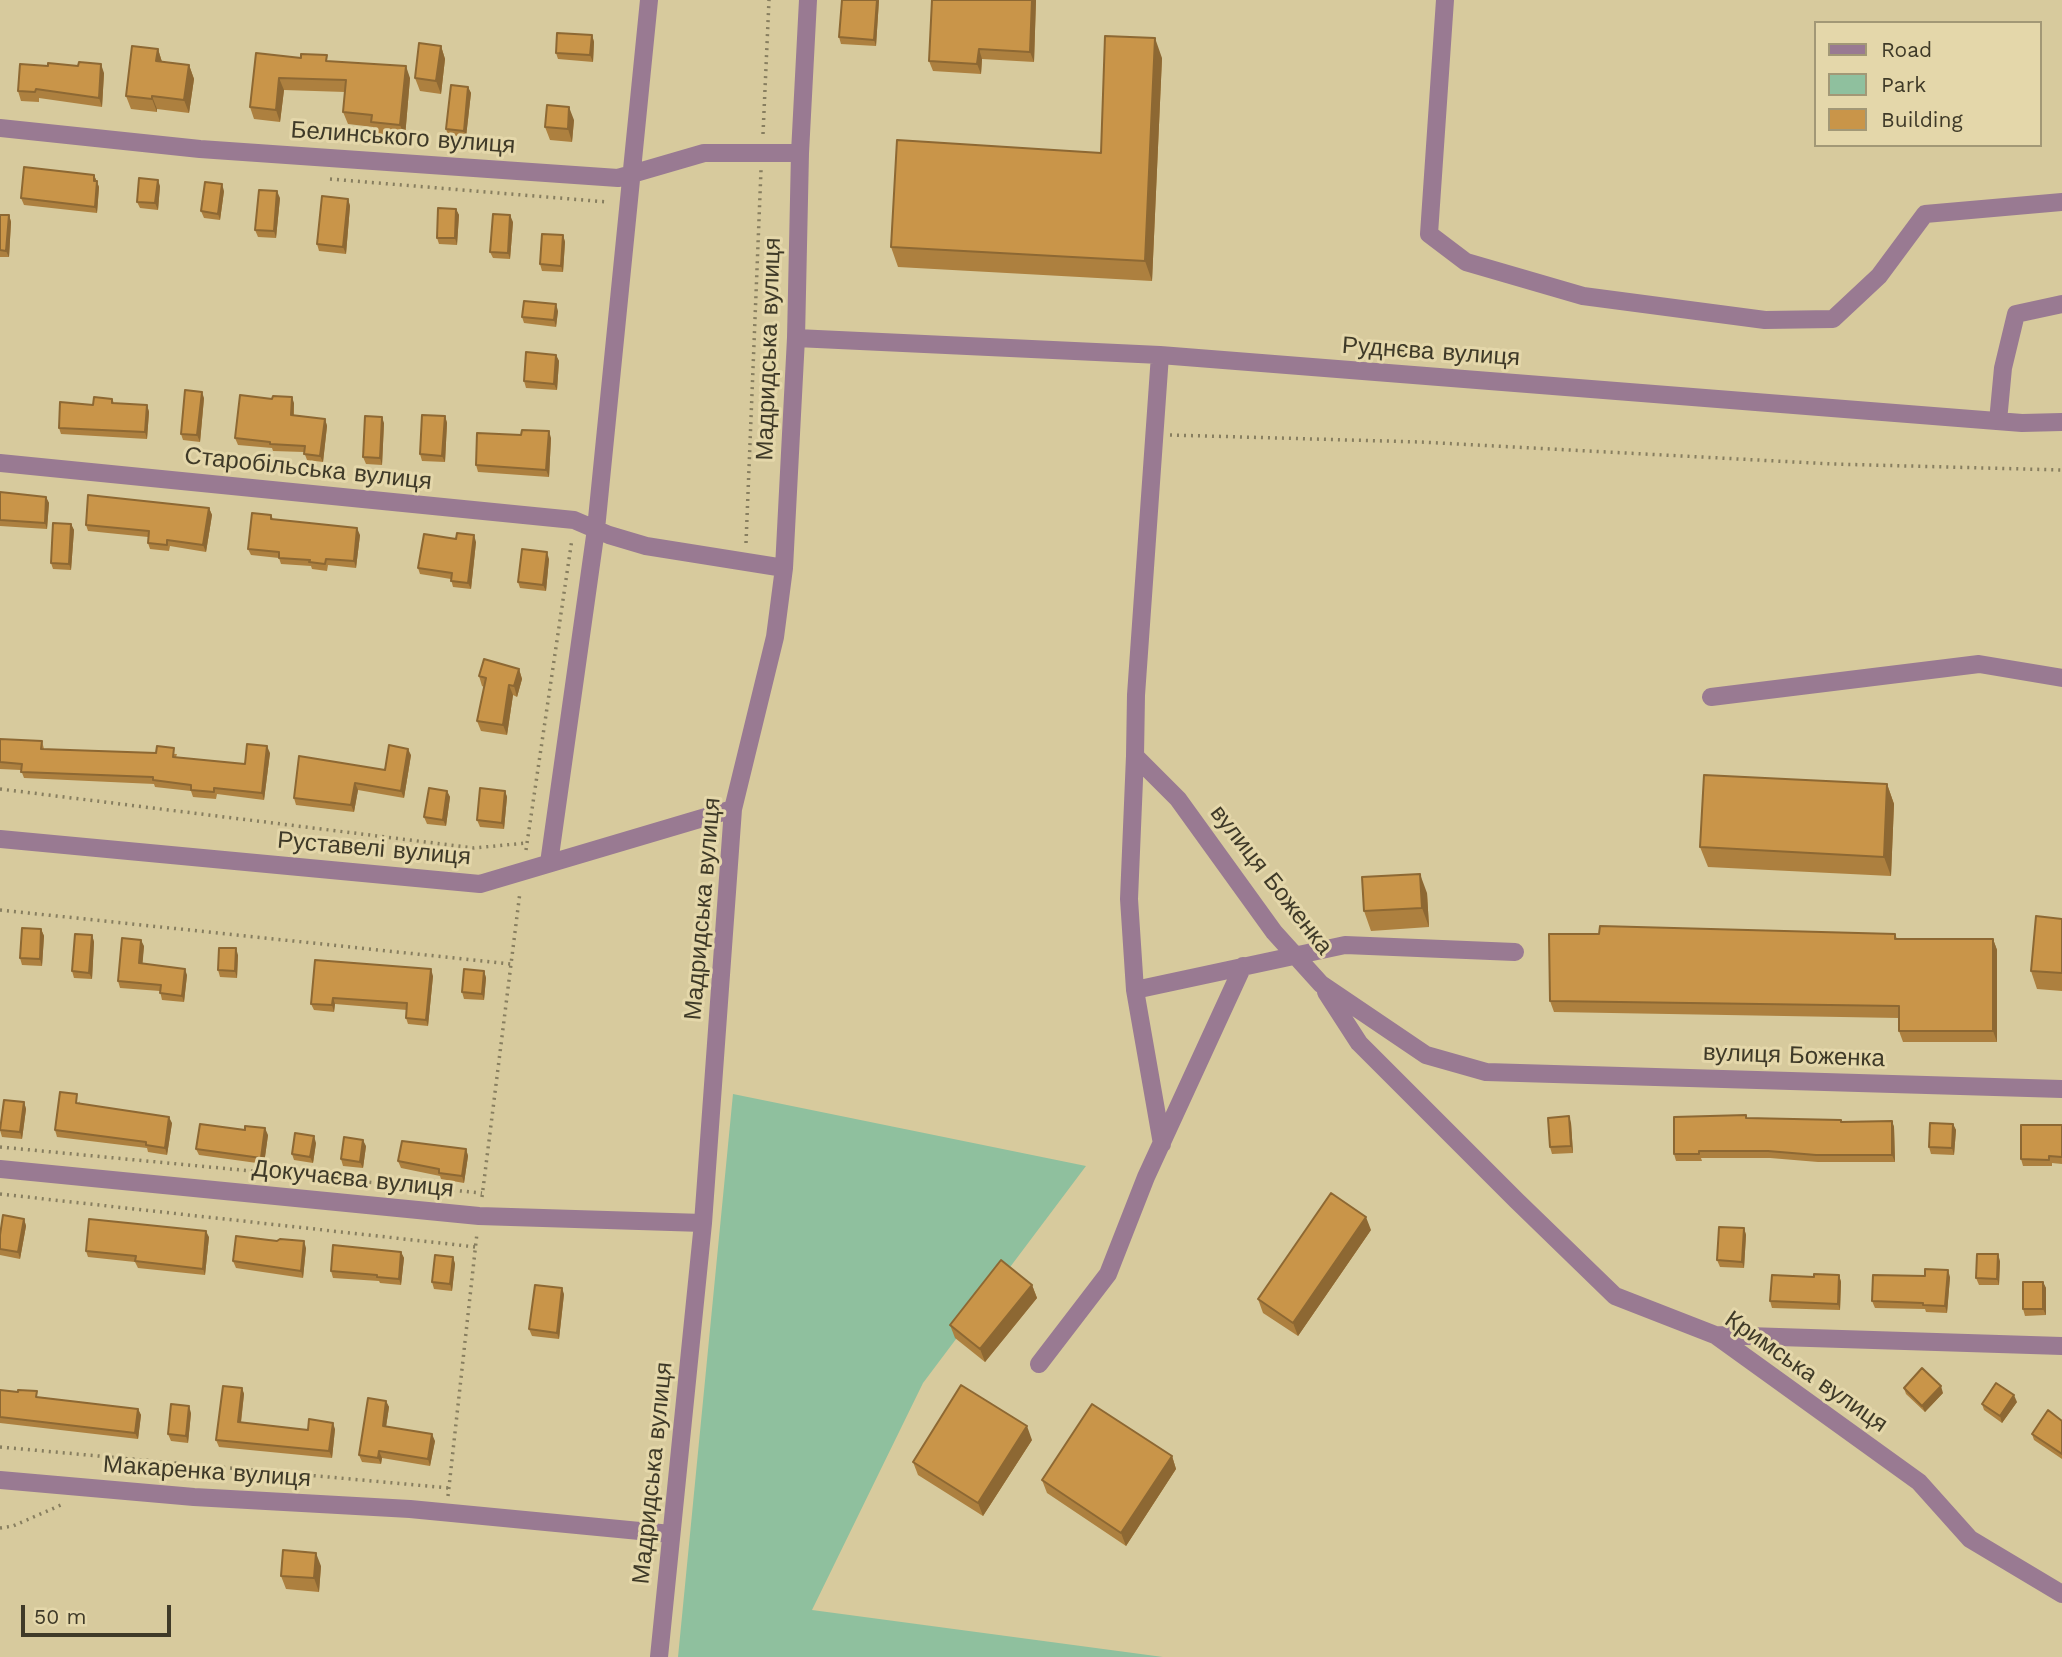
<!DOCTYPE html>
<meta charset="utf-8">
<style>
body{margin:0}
#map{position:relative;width:2062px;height:1657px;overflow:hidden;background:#d7ca9d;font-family:"Work Sans",sans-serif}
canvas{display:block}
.legend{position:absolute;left:1814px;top:21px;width:228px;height:126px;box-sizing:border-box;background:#e4d7aa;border:2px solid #a29876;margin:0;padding:9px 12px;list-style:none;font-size:21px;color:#3f3a28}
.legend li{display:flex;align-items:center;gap:14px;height:35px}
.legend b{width:35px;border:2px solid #a29876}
.scale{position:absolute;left:21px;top:1605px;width:150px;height:32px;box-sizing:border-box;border:4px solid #3f3a28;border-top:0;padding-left:9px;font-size:21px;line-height:24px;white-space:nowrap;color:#3f3a28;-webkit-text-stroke:5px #e4d7aa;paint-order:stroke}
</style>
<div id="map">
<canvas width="2062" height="1657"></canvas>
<ul class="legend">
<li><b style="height:9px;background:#997a92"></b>Road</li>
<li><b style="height:19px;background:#8fc09e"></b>Park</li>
<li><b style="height:19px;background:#c99549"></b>Building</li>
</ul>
<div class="scale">50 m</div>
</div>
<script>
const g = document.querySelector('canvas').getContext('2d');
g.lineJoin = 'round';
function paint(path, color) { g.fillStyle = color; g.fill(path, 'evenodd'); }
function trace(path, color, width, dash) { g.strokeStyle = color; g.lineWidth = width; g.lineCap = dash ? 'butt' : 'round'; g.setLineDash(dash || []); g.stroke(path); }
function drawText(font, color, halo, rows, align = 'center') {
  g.font = font + ' "Work Sans",sans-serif'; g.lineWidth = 6; g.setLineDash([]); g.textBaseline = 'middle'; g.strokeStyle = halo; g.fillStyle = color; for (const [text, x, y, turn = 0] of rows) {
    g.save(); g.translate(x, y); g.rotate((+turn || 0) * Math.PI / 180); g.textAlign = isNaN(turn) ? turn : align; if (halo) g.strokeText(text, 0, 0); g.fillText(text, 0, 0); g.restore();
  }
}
paint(new Path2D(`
 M733 1094 1086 1166 923 1383 812 1610 1163 1657H678Z`), '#8fc09e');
trace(new Path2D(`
 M763 134 769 0
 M330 179 607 202
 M1170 435 1421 442 1832 464 2062 470
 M746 543 761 170
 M0 789 474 848 526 843
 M526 850 572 539
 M0 910 511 964
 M0 1147 482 1193
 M0 1194 476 1247
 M482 1197 520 892
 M0 1447 449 1488
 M448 1496 477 1233
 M0 1528 13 1526 61 1505`), '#877e5f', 3.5, [2, 5]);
trace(new Path2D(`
 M1445 0 1429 234 1466 262 1583 296 1765 320 1833 319 1879 276 1925 214 2062 202
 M0 128 200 149 618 178 704 153H800
 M796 338 1160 355 2022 423 2062 422
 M1160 355 1136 695 1135 756 1178 799 1274 932 1321 984 1426 1055 1486 1072 2062 1089
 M1998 421 2003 368 2016 314 2062 304
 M0 463 574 520 609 535 646 546 784 568
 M1711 697 1979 664 2062 678
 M1135 756 1129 899 1135 990 1162 1144
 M0 839 480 884 733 809
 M549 863 596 529 649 0
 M1135 990 1345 945 1515 952
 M1326 992 1359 1043 1516 1200 1615 1296 1715 1335 1919 1482 1970 1539 2062 1594
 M0 1169 479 1216 703 1223
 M1716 1335 2062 1346
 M1039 1364 1108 1274 1146 1177 1243 966
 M0 1480 194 1497 410 1509 671 1534
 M659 1657 703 1223 733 809 775 637 784 568 796 338 800 153 808 0`), '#997a92', 18);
paint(new Path2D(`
 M879 0 876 46 841 44 839 37Z
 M932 0H1036L1034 62 982 59 981 74 933 71 929 61Z
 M592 35 594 42 593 62 558 59 556 53Z
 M441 46 445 59 441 94 420 91 415 78Z
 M158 49 162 62 189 65 194 79 189 113 157 109V112L131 109 126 96Z
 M256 53 329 61 410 78 405 137 375 134 373 127 348 124 343 112 345 92 284 90 280 122 254 119 250 107Z
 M1162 58 1152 281 898 267 891 247 1101 153Z
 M104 73 102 107 39 98V102L21 101 18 91Z
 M468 87 471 93 466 137 448 135 446 129Z
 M574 120 572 142 550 140 545 127Z
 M94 175 99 187 97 213 24 205 21 198Z
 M160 186 158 210 140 208 137 202Z
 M224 191 220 220 204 218 201 211Z
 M280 198 276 238 258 237 255 230Z
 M348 199 350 206 346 254 319 251 317 244Z
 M456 209 459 215 457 245 439 244 437 238Z
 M0 215H9L11 222 9 257H0Z
 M513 222 510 259 493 258 490 252Z
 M563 235 565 242 563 272 542 271 540 264Z
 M558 311 556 327 524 323 522 317Z
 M556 355 559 361 557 390 526 388 524 381Z
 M204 398 200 442 183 440 181 434Z
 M112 399 114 403 147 405 149 412 147 439 61 434 59 428 93 405Z
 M294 403V415L325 419 327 426 323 462 307 460 304 452 273 451 272 448 238 445 235 438Z
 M445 416 447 423 445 462 422 461 420 454Z
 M384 423 382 465 366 464 363 457Z
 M521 435 551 438 549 477 478 472 476 465Z
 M0 492 46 497 49 503 47 529 0 526Z
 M209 508 212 515 206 552 170 546 169 551 150 549 148 543V537L88 531 86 525Z
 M271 515 273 519 360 535 356 568 328 565 327 571 312 569 311 566 281 564 279 558 251 555 248 549Z
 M71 524 74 530 71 570 53 569 51 563Z
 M456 539 476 542 471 589 453 587 451 579 420 574 418 568Z
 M549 559 546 591 520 588 518 582Z
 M519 669 522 679 517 697 513 695 507 735 481 731 477 721 484 687 482 686 479 676Z
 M0 739 42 741 44 749 177 754 176 757 245 764 270 753 264 800 217 794 216 799 193 797 191 791 155 787 154 784 24 778 21 770 0 769Z
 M411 755 404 798 358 790 354 812 296 805 294 798 385 770Z
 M1887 784 1894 804 1891 876 1708 867 1700 847Z
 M447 791 450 797 446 826 427 824 424 817Z
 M505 791 507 797 504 829 480 827 477 820Z
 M1427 893 1429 927 1371 931 1364 911Z
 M2062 919V991L2037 989 2031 971Z
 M41 929 44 936 42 966 22 965 20 958Z
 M1895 934 1897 939H1993L1997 950V1042H1903L1899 1031V1018L1554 1012 1550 1001Z
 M92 935 94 942 92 979 74 978 72 971Z
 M144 946 142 964 187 975 184 1002 162 1000 160 991 120 988 118 981Z
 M238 955 237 978 220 977 218 970Z
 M315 960 433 976 428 1026 408 1024 406 1018 407 1010 335 1004 334 1012 314 1010 311 1004Z
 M484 971 486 978 484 1000 464 999 462 992Z
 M80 1101 79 1104 172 1123 167 1155 148 1152 147 1148 57 1137 55 1130Z
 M24 1102 26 1109 22 1139 2 1137 0 1130Z
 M1746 1115 1747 1118 1841 1120V1122L1892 1121 1894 1127 1895 1162H1818L1770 1158H1701L1702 1161H1676L1674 1154Z
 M1571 1123 1573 1153 1552 1154 1550 1147Z
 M1953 1124 1956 1130 1954 1155 1931 1154 1929 1147Z
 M2062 1125V1164L2052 1163V1166H2023L2021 1159Z
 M245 1130 268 1135 264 1164 199 1155 196 1149Z
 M316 1143 313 1163 294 1160 292 1154Z
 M366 1146 363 1168 343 1166 341 1159Z
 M466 1149 468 1156 464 1183 441 1179 440 1176 401 1168 398 1161Z
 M24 1219 26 1226 20 1259 0 1255V1235Z
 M1744 1228 1746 1235 1744 1268 1720 1267 1717 1260Z
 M1371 1230 1298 1336 1263 1313 1258 1299Z
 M209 1237 205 1275 138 1268 135 1262 88 1257 86 1251Z
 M306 1248 303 1278 236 1268 233 1261Z
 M401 1252 404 1258 401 1285 380 1283 379 1281 333 1278 331 1271Z
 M453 1257 455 1264 452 1291 434 1289 432 1282Z
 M2000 1261 1999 1285H1979L1976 1278Z
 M1839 1275 1841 1282 1840 1310 1772 1308 1770 1301 1814 1277Z
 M1950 1277 1947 1313 1926 1312 1925 1309 1875 1308 1872 1301Z
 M2043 1282 2046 1288V1315L2025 1316 2023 1309Z
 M1032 1285 1037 1298 985 1362 955 1338 950 1325Z
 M564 1294 559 1339 532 1336 529 1329Z
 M242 1388 244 1394 241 1423 308 1430 335 1429 332 1458 219 1447 216 1440Z
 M1904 1388 1943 1393 1925 1412 1906 1394Z
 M0 1390 39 1397 138 1409 141 1415 138 1439 0 1423Z
 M386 1401 389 1407 386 1427 435 1441 430 1466 382 1458 381 1464 362 1462 359 1455Z
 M2017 1402 2002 1423 1984 1410 1982 1404Z
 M191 1413 188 1443 171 1441 168 1434Z
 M2062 1421V1459L2034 1440 2032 1434Z
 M1032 1440 983 1516 918 1475 913 1462Z
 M1172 1456 1176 1469 1126 1546 1047 1493 1042 1480Z
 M321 1566 319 1592 286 1589 281 1576Z`), '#ad803f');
paint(new Path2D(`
 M877 0H879L876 46 874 40Z
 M1032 0H1036L1034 62 1030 52Z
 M592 35 594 42 593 62 590 55Z
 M1155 38 1162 58 1152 281 1145 261Z
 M441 46 445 59 441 94 436 81Z
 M158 49 162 62 156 61Z
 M979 49 982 59 981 74 977 64Z
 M101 64 104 73 102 107 99 98Z
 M189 65 194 79 189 113 184 100Z
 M406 66 410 78 405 137 400 125Z
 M279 78 284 90 280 122 276 110Z
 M468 87 471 93 466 137 464 131Z
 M152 96 157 109V112L152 99Z
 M569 107 574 120 572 142 568 129Z
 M94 175 99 187 97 213 95 207Z
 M158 180 160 186 158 210 155 203Z
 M222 184 224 191 220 220 218 214Z
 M277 191 280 198 276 238 274 231Z
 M348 199 350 206 346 254 343 247Z
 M456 209 459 215 457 245 455 238Z
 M9 215 11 222 9 257 6 251Z
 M510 215 513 222 510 259 508 253Z
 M563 235 565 242 563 272 561 266Z
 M556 304 558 311 556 327 554 320Z
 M556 355 559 361 557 390 554 384Z
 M202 392 204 398 200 442 197 435Z
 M292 397 294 403 293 422 291 415Z
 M147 405 149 412 147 439 145 432Z
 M445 416 447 423 445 462 442 456Z
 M382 417 384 423 382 465 380 458Z
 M325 419 327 426 323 462 320 456Z
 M549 431 551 438 549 477 546 470Z
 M46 497 49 503 47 529 45 523Z
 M209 508 212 515 206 552 203 545Z
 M71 524 74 530 71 570 69 564Z
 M357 528 360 535 356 568 354 561Z
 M474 535 476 542 471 589 468 583Z
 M547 552 549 559 546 591 543 585Z
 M519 669 522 679 517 697 514 686Z
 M509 685 513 695 507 735 503 725Z
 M267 746 270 753 264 800 262 793Z
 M408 749 411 755 404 798 401 791Z
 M355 783 358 790 354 812 351 805Z
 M1887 784 1894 804 1891 876 1884 857Z
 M447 791 450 797 446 826 443 820Z
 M505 791 507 797 504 829 502 823Z
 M1420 874 1427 893 1429 927 1422 908Z
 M41 929 44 936 42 966 40 959Z
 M92 935 94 942 92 979 89 973Z
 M1993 939 1997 950V1042L1993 1031Z
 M141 940 144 946 142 970 139 963Z
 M236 948 238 955 237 978 235 971Z
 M185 969 187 975 184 1002 182 996Z
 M431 969 433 976 428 1026 426 1020Z
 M484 971 486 978 484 1000 482 994Z
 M333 998 335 1004 334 1012 332 1005Z
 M24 1102 26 1109 22 1139 20 1132Z
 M1569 1116 1571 1123 1573 1153 1571 1146Z
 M169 1117 172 1123 167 1155 165 1148Z
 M1892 1121 1894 1127 1895 1162 1892 1155Z
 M1953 1124 1956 1130 1954 1155 1952 1148Z
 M265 1128 268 1135 264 1164 261 1158Z
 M314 1136 316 1143 313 1163 310 1157Z
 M363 1140 366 1146 363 1168 360 1162Z
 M466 1149 468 1156 464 1183 462 1176Z
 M1366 1217 1371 1230 1298 1336 1293 1323Z
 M24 1219 26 1226 20 1259 18 1252Z
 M1744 1228 1746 1235 1744 1268 1742 1262Z
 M206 1231 209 1237 205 1275 203 1269Z
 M304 1241 306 1248 303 1278 301 1271Z
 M401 1252 404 1258 401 1285 399 1279Z
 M1998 1254 2000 1261 1999 1285 1997 1279Z
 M453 1257 455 1264 452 1291 450 1284Z
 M1948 1270 1950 1277 1947 1313 1945 1306Z
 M1839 1275 1841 1282 1840 1310 1838 1304Z
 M2043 1282 2046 1288V1315L2043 1309Z
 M1032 1285 1037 1298 985 1362 980 1349Z
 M562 1288 564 1294 559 1339 557 1333Z
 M1941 1386 1943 1393 1925 1412 1922 1406Z
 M242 1388 244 1394 240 1429 238 1422Z
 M2014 1395 2017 1402 2002 1423 2000 1416Z
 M386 1401 389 1407 385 1433 383 1426Z
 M189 1406 191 1413 188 1443 186 1436Z
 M138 1409 141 1415 138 1439 135 1433Z
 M333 1423 335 1429 332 1458 329 1451Z
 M1027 1426 1032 1440 983 1516 978 1503Z
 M432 1434 435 1441 430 1466 428 1459Z
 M379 1451 382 1458 381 1464 378 1458Z
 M1172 1456 1176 1469 1126 1546 1121 1533Z
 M316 1553 321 1566 319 1592 314 1578Z`), '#8d6833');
const building = new Path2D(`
 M842 0H877L874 40 839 37Z
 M932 0H1032L1030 52 979 49 977 64 929 61Z
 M557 33 592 35 590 55 556 53Z
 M1105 36 1155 38 1145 261 891 247 897 140 1101 153Z
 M419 43 441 46 436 81 415 78Z
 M132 46 158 49 156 61 189 65 184 100 152 96V99L126 96Z
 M256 53 301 58V54L327 55 326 61 406 66 400 125 371 122 372 115 343 112 346 80 279 78 276 110 250 107Z
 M79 62 101 64 99 98 36 89 35 92 18 91 20 64 48 66V63L78 66Z
 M451 85 468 87 464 131 446 129Z
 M547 105 569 107 568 129 545 127Z
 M24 167 94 175V181H97L95 207 21 198Z
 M139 178 158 180 155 203 137 202Z
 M205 182 222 184 218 214 201 211Z
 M259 190 277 191 274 231 255 230Z
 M322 196 348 199 343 247 317 244Z
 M438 208 456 209 455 238H437Z
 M493 214 510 215 508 253 490 252Z
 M0 215H9L6 251 0 250Z
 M542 234 563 235 561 266 540 264Z
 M524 301 556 304 554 320 522 317Z
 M526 352 556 355 554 384 524 381Z
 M185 390 202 392 197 435 181 434Z
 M240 395 272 399 273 396 292 397 291 415 325 419 320 456 304 454 305 446 270 444V442L235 438Z
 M94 397 112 399V403L147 405 145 432 59 428 60 402 93 405Z
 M422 415 445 416 442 456 420 454Z
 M365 416 382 417 380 458 363 457Z
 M522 430 549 431 546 470 476 465 477 433 521 435Z
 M0 492 46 497 45 523 0 520Z
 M88 495 209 508 203 545 167 540V545L148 543 149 531 86 525Z
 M252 513 271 515V519L357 528 354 561 326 559 325 564 309 562 310 560 279 558V552L248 549Z
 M53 523 71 524 69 564 51 563Z
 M457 533 474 535 468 583 451 581 452 573 418 568 424 534 456 539Z
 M522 549 547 552 543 585 518 582Z
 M484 659 519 669 514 686 509 685 503 725 477 721 486 678 479 676Z
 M0 739 42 741 41 749 156 753 157 746 174 748 173 757 245 764 247 744 267 746 262 793 214 788V792L191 790V785L153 780V777L21 772 22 764 0 762Z
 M389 745 408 749 401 791 355 783 351 805 294 798 299 756 385 770Z
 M1704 775 1887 784 1884 857 1700 847Z
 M429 788 447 791 443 820 424 817Z
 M480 788 505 791 502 823 477 820Z
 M1420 874 1422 908 1364 911 1362 877Z
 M2036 916 2062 919V973L2031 971Z
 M1600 926 1895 934V939H1993V1031H1899V1006L1550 1001 1549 934H1599Z
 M22 928 41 929 40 959 20 958Z
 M75 934 92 935 89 973 72 971Z
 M122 938 141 940 139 963 185 969 182 996 160 993 161 985 118 981Z
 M219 948H236L235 971 218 970Z
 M315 960 431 969 426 1020 406 1018 407 1003 333 998 332 1005 311 1004Z
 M464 969 484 971 482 994 462 992Z
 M60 1092 77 1094 76 1103 169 1117 165 1148 146 1145V1142L55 1130Z
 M4 1100 24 1102 20 1132 0 1130Z
 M1746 1115V1118L1841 1120V1122L1892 1121V1155H1816L1768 1151H1699V1154H1674V1117Z
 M1569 1116 1571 1146 1550 1147 1548 1118Z
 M1930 1123 1953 1124 1952 1148 1929 1147Z
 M200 1124 245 1130V1126L265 1128 261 1158 196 1149Z
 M2021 1125H2062V1157L2049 1156V1160L2021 1159Z
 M295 1133 314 1136 310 1157 292 1154Z
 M344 1137 363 1140 360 1162 341 1159Z
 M402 1141 466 1149 462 1176 439 1173V1169L398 1161Z
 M1331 1193 1366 1217 1293 1323 1258 1299Z
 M3 1215 24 1219 18 1252 0 1249V1235Z
 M89 1219 206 1231 203 1269 135 1261 136 1256 86 1251Z
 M1719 1227 1744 1228 1742 1262 1717 1260Z
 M236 1236 277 1241 280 1239 304 1241 301 1271 233 1261Z
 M333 1245 401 1252 399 1279 377 1277V1275L331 1271Z
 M1977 1254H1998L1997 1279 1976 1278Z
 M435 1255 453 1257 450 1284 432 1282Z
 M1001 1260 1032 1285 980 1349 950 1325Z
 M1925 1269 1948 1270 1945 1306 1923 1305V1303L1872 1301 1873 1275 1925 1276Z
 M1814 1274 1839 1275 1838 1304 1770 1301 1772 1275 1814 1277Z
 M2023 1282H2043V1309H2023Z
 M535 1285 562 1288 557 1333 529 1329Z
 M1922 1368 1941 1386 1922 1406 1904 1388Z
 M1996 1383 2014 1395 2000 1416 1982 1404Z
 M961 1385 1027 1426 978 1503 913 1462Z
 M223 1386 242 1388 238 1422 308 1430 309 1419 333 1423 329 1451 216 1440Z
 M0 1390 18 1392V1390L37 1391 36 1397 138 1409 135 1433 0 1417Z
 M368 1398 386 1401 383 1426 432 1434 428 1459 379 1451 378 1458 359 1455Z
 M171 1404 189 1406 186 1436 168 1434Z
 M1092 1404 1172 1456 1121 1533 1042 1480Z
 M2048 1410 2062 1421V1454L2032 1434Z
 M283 1550 316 1553 314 1578 281 1576Z`);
paint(building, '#c99549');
trace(building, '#8d6833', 2);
drawText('24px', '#3f3a28', '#e4d7aa', [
 ["Белинського вулиця",403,138,4],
 ["Мадридська вулиця",769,349,-88],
 ["Руднєва вулиця",1431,352,4],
 ["Старобільська вулиця",308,469,6],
 ["Руставелі вулиця",374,849,5],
 ["вулиця Боженка",1271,880,52],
 ["Мадридська вулиця",703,909,-85],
 ["вулиця Боженка",1794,1056,2],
 ["Докучаєва вулиця",353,1179,6],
 ["Кримська вулиця",1806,1372,35],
 ["Макаренка вулиця",207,1472,4],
 ["Мадридська вулиця",653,1473,-84]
]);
</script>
